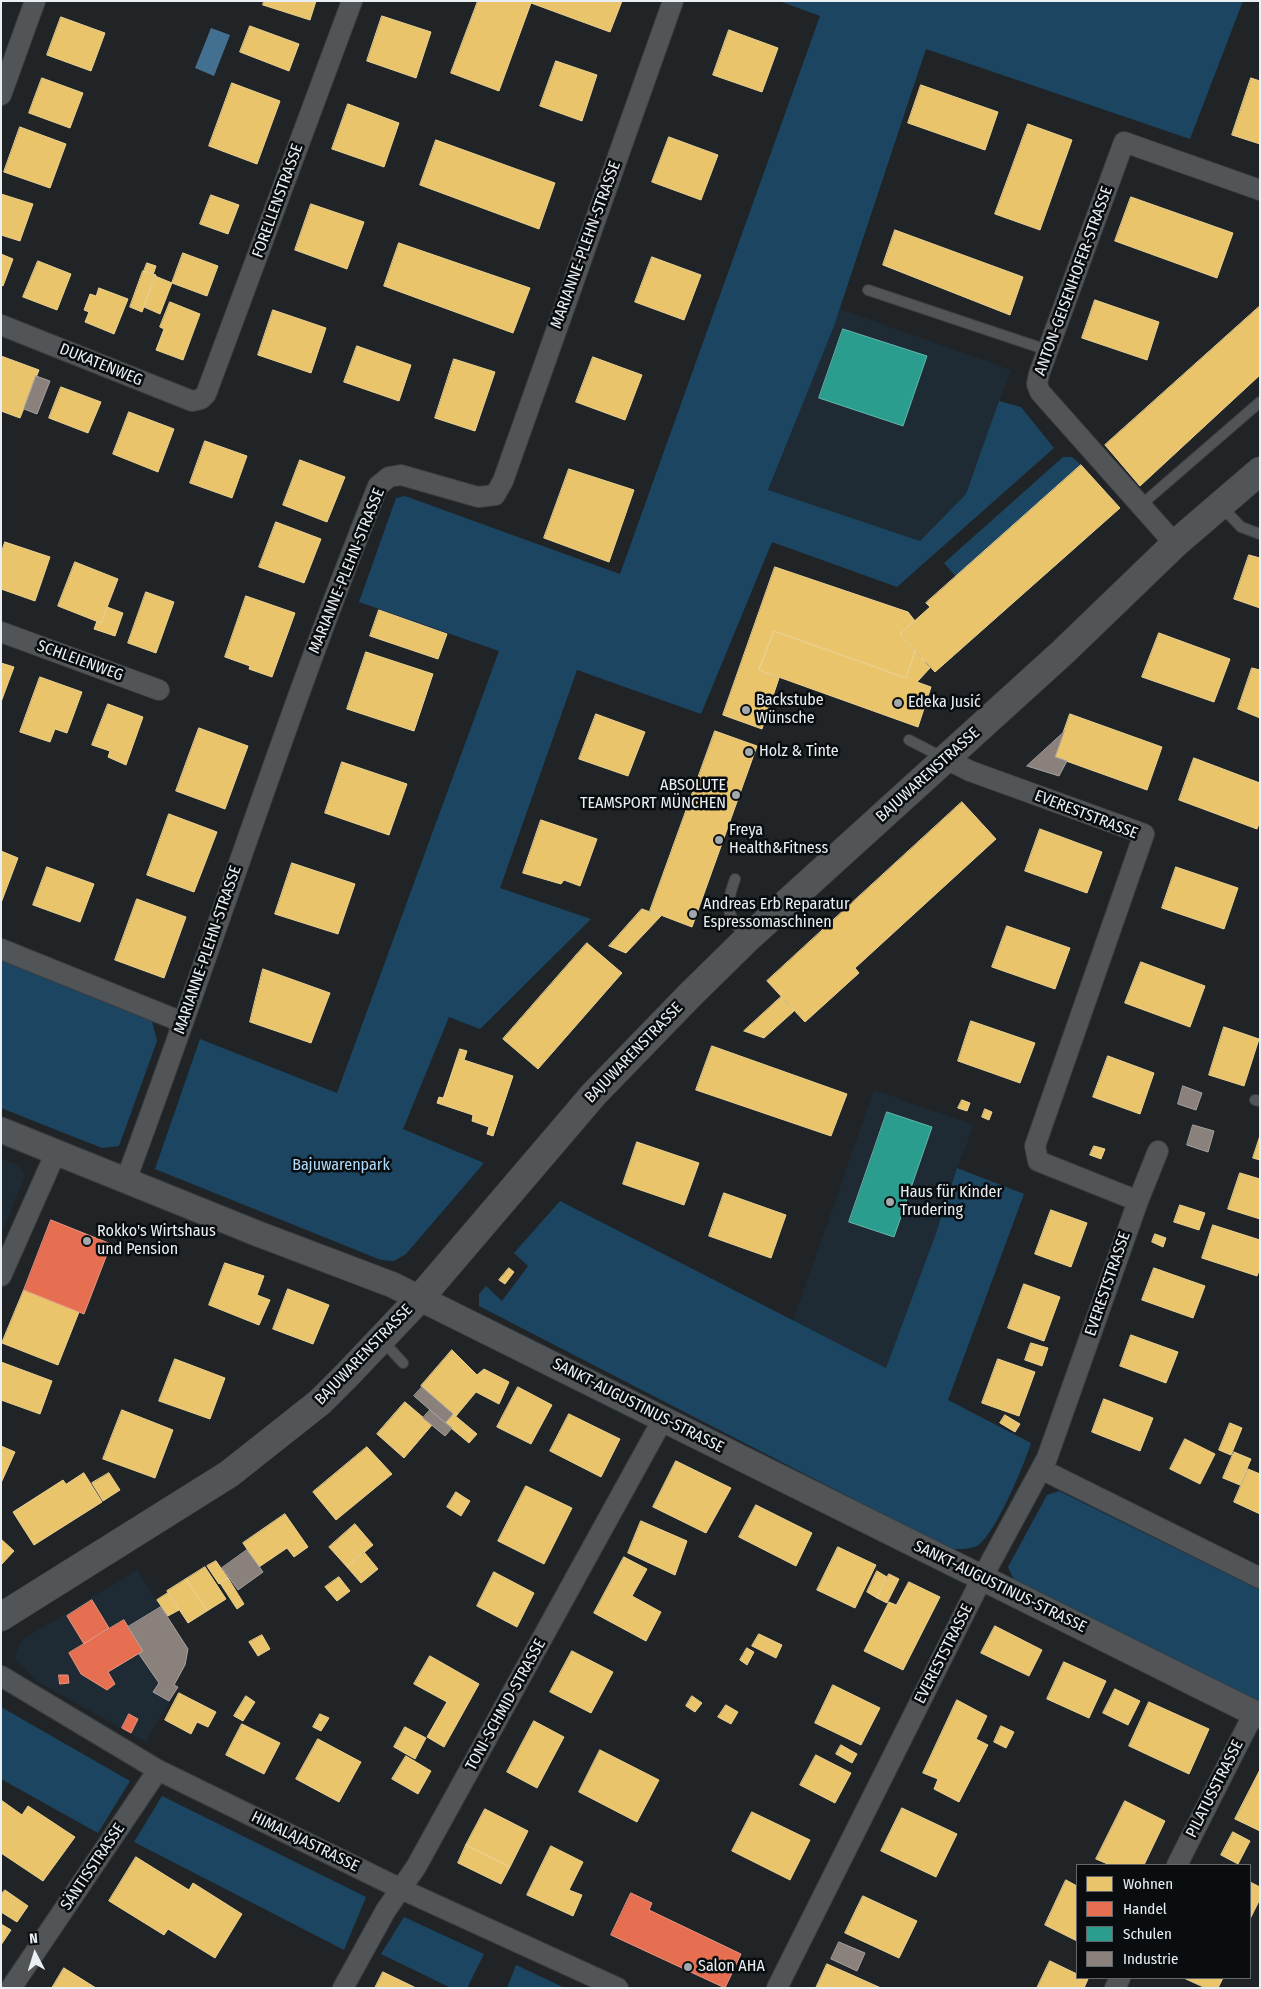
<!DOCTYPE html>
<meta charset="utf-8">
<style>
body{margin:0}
#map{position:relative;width:1261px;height:1989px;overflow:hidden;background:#202427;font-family:"Fira Sans Condensed",sans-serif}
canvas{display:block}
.frame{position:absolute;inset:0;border:2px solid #eaeff3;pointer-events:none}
.legend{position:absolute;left:1076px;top:1864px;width:175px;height:115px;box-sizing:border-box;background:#0a0d0f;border:1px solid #64676a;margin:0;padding:6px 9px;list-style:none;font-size:15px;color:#eaeff3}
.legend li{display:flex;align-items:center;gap:10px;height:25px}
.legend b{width:25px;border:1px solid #64676a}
.north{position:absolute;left:10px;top:1929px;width:50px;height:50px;-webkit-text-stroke:4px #0a0d0f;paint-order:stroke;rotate:355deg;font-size:14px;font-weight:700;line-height:20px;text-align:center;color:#eaeff3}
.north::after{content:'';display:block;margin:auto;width:18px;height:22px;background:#eaeff3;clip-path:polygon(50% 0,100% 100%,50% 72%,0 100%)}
</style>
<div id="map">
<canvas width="1261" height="1989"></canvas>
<div class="frame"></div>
<ul class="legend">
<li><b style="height:14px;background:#e9c46a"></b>Wohnen</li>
<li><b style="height:14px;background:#e76f51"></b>Handel</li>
<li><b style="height:14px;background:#2a9d8f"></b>Schulen</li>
<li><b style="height:14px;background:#8a817c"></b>Industrie</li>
</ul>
<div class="north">N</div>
</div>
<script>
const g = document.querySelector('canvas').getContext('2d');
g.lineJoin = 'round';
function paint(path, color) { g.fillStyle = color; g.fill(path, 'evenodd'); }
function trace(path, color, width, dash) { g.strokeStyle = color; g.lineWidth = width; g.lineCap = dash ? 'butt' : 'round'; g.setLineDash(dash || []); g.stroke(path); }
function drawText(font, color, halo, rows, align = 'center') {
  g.font = font + ' "Fira Sans Condensed",sans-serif'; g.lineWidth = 5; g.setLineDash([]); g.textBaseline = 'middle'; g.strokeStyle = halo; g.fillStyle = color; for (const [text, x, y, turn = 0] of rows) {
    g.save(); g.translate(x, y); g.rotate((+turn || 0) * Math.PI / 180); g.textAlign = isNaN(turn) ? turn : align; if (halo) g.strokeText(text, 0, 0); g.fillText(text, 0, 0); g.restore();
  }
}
paint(new Path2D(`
 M840 309 1011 370 966 494 920 541 768 491Z
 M874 1090 974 1125 957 1168 935 1236 886 1368 793 1321Z
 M1 1158 20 1166 25 1177 1 1234Z
 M137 1570 188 1649 185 1665 174 1685 178 1687 146 1742 36 1681 14 1657 22 1640Z`), '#1f2b34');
paint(new Path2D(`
 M779 1H1243L1190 139 926 49 834 326 768 490 920 541 966 494 999 401 1021 407 1054 448 897 587 772 542 701 714 577 670 500 888 591 919 480 1029 449 1017 403 1129 484 1163 406 1254 394 1261 381 1260 155 1169 200 1039 337 1093 499 651 359 602 396 498 405 496 620 574 820 16Z
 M1063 457H1072L1081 465 956 577 944 563Z
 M1 960 152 1021 157 1041 119 1146 102 1148 1 1108Z
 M957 1168 1024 1194 948 1400 1031 1443C1025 1463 994 1537 977 1546 968 1550 959 1549 950 1549L479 1306V1294L486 1286 502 1301 528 1266 514 1253 560 1201 886 1368 935 1236Z
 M1059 1491 1260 1590V1704L1015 1582 1008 1567 1047 1495Z
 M1 1707 130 1781 98 1833 1 1779Z
 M162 1796 366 1897 344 1950 134 1842Z
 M404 1917 484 1954 467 1988H451L381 1954Z
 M516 1965 565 1988H507Z`), '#1b4561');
paint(new Path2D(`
 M211 28 230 35 214 76 195 68Z`), '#437091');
const homes = new Path2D(`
 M264 1H316L310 20 263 5Z
 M478 1H622L610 32 531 3 499 91 451 73Z
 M382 16 431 32 416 78 367 61Z
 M61 17 105 33 91 71 47 55Z
 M250 26 299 44 289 71 240 52Z
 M729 30 778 48 762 92 713 75Z
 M556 61 597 75 582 121 540 106Z
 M42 78 83 93 70 128 29 113Z
 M1251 78 1260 81V144L1232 135Z
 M232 83 280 101 257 164 209 146Z
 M921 85 998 112 985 150 908 123Z
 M348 104 399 123 384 167 332 149Z
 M1028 124 1072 140 1040 230 995 214Z
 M20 127 66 144 50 188 4 172Z
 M669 137 718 155 701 200 652 182Z
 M436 140 555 183 539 229 420 185Z
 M1 194 33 204 20 241 1 235Z
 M211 195 239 205 228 234 200 224Z
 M1131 197 1233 233 1217 278 1115 241Z
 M311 204 364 222 347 269 295 250Z
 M895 230 1023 277 1010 315 883 265Z
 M399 243 530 288 513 333 384 286Z
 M183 253 218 266 207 296 172 283Z
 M1 254 13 259 3 286 1 285Z
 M652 257 701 275 684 320 635 302Z
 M38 261 71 274 57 310 23 297Z
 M147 263 156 266 153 275 144 271Z
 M143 271 156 275 142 312 130 307Z
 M155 276 172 283 160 314 144 307Z
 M99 288 128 299 114 334 85 322 89 312 84 310 90 294 96 296Z
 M1095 300 1159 322 1147 360 1082 338Z
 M170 302 200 314 183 360 156 350 164 329 160 327Z
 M1260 306V375L1140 486 1105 445Z
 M273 310 326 328 311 373 258 355Z
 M357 346 411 365 399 401 344 382Z
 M1 356 39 370 20 418 1 411Z
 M593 357 642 375 625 420 576 402Z
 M454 359 495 372 475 431 435 418Z
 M61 387 101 402 88 433 49 418Z
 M129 412 174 429 158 472 113 454Z
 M205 441 247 456 232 498 190 483Z
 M300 460 345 477 327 522 283 505Z
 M1081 465 1120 508 935 672 900 634 930 607 926 603Z
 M569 469 634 490 609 562 544 538Z
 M276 522 321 539 304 583 259 567Z
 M5 542 50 557 35 601 1 589V554Z
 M1249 555 1260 558V608L1234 599Z
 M75 562 118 579 101 623 58 606Z
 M775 567 908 612 915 621 900 634 915 651 906 678 774 631 759 670 779 678 762 729 723 715Z
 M146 592 174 602 156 653 128 643Z
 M246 596 295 613 272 677 249 669 250 666 225 657Z
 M107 607 123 613 115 636 94 629 97 621 101 623Z
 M379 610 447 634 438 659 370 636Z
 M774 631 906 678 915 651 930 668 917 682 931 687 918 727 759 670Z
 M1159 633 1230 659 1214 702 1142 677Z
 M366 652 433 674 414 731 347 709Z
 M1 663 14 667 1 702Z
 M1252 668 1260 670V718L1238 709Z
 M40 677 82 692 67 733 55 729 50 742 20 732Z
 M108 704 143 717 126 765 108 757 110 751 92 745Z
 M596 714 645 732 628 776 579 759Z
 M1070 714 1162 747 1147 790 1055 757Z
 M199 728 248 746 225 809 176 791Z
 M715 731 757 746 692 927 650 911Z
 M1194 758 1260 783V821L1257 829 1179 800Z
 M342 762 407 784 389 835 325 813Z
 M962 802 996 839 855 968 859 973 805 1022 767 981Z
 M169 814 217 832 194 892 147 875Z
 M541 820 597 839 580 886 564 880 561 884 523 873Z
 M1040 829 1102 852 1087 893 1025 871Z
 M1 851 18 858 1 903Z
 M292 863 355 884 338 934 275 914Z
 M47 867 94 884 80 922 33 905Z
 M1176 867 1238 888 1224 929 1162 908Z
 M137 899 186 917 164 978 115 960Z
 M642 909 661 916 626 953 609 946Z
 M1007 926 1070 948 1055 989 992 967Z
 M587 943 622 973 538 1069 503 1039Z
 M1141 962 1205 986 1190 1027 1125 1003Z
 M263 969 330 993 311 1043 250 1022Z
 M781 997 794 1011 764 1038 744 1031Z
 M971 1021 1035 1043 1020 1083 958 1061Z
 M1224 1027 1259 1039 1244 1086 1209 1075Z
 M712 1046 847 1094 831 1136 696 1090Z
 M460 1049 467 1051 464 1060 513 1076 493 1136 487 1134 489 1127 472 1121 473 1115 437 1103 439 1097 443 1098Z
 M1108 1056 1154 1073 1140 1114 1093 1097Z
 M962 1100 970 1103 967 1111 958 1108Z
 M985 1109 992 1112 989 1120 982 1117Z
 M1260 1136V1160L1253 1158Z
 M637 1142 699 1163 684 1205 623 1184Z
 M1094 1146 1105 1149 1101 1159 1090 1155Z
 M1240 1173 1260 1179V1219L1228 1209Z
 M724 1193 786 1215 771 1258 709 1236Z
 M1180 1205 1205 1213 1199 1230 1174 1222Z
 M1051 1210 1087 1223 1071 1267 1035 1254Z
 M1213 1225 1260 1240V1268L1257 1276 1202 1258Z
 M1155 1234 1166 1238 1163 1247 1152 1242Z
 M225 1263 264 1276 257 1295 270 1300 259 1325 209 1305Z
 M509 1268 514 1272 505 1284 499 1280Z
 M1154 1268 1205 1286 1193 1318 1142 1300Z
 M1024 1284 1060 1297 1044 1341 1008 1328Z
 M288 1289 329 1305 313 1344 273 1329Z
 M24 1290 79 1312 58 1365 2 1343Z
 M1131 1335 1178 1352 1166 1383 1120 1366Z
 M1031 1343 1048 1348 1042 1366 1025 1360Z
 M452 1350 477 1375 484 1369 509 1382 499 1404 476 1392 456 1416 421 1386Z
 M175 1359 225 1378 210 1419 159 1401Z
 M998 1359 1035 1372 1019 1416 982 1403Z
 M1 1362 52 1381 40 1414 1 1400Z
 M518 1387 552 1405 531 1444 497 1427Z
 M1104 1399 1153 1418 1140 1451 1092 1432Z
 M405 1402 432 1425 404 1458 377 1434Z
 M122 1410 173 1430 155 1478 103 1459Z
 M453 1414 477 1434 469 1443 445 1423Z
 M569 1414 620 1439 601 1477 550 1451Z
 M1005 1415 1020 1424 1015 1432 1000 1423Z
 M1230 1423 1242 1428 1231 1455 1219 1450Z
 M1185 1439 1215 1454 1200 1484 1170 1469Z
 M1 1446 15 1452 1 1483Z
 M367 1447 392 1474 336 1520 313 1492Z
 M1234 1452 1251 1459 1240 1485 1223 1478Z
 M676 1461 731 1488 706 1533 653 1507Z
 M1248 1469 1260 1474V1514L1234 1502Z
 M84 1473 102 1502 34 1545 13 1512 63 1480 66 1484Z
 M109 1473 120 1490 103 1501 92 1483Z
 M526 1486 572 1508 544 1564 498 1541Z
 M456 1492 470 1501 461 1516 447 1507Z
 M756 1505 812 1533 796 1566 739 1537Z
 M285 1514 308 1547 294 1557 287 1548 259 1567 243 1543Z
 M641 1521 687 1541 675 1575 628 1553Z
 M355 1524 373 1545 347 1567 329 1547Z
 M1 1539 14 1551 1 1565Z
 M838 1547 876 1565 855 1608 817 1590Z
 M364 1552 378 1569 361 1583 347 1567Z
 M624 1557 647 1569 632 1596 661 1612 646 1641 594 1613Z
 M216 1561 228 1578 219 1584 207 1566Z
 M205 1567 226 1599 207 1611 186 1579Z
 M877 1571 887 1577 877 1598 867 1592Z
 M494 1572 534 1593 517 1627 477 1606Z
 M889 1574 899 1579 887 1603 877 1598Z
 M339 1577 350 1591 337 1601 325 1587Z
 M228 1578 244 1604 237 1609 220 1583Z
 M186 1579 207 1611 188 1623 167 1591Z
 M909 1582 940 1597 903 1670 864 1651 889 1602 896 1605Z
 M168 1593 179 1610 168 1616 157 1600Z
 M995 1626 1042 1650 1029 1676 981 1653Z
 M759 1634 782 1645 776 1658 752 1646Z
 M262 1635 270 1649 258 1656 249 1642Z
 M747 1648 754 1652 747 1665 740 1660Z
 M572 1651 613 1672 591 1713 550 1692Z
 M430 1656 479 1684 444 1747 427 1737 447 1702 414 1684Z
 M1064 1662 1106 1681 1089 1718 1047 1699Z
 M833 1685 880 1708 861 1745 815 1723Z
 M1115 1689 1140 1701 1128 1725 1103 1713Z
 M179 1693 216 1712 208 1727 197 1722 191 1734 165 1720Z
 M246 1696 255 1702 243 1721 234 1716Z
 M692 1696 702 1703 695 1712 686 1706Z
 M957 1700 987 1716 976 1739 988 1745 959 1802 934 1789 938 1779 923 1773Z
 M1149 1702 1209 1729 1189 1774 1129 1746Z
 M726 1705 738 1712 731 1724 718 1717Z
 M320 1714 329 1718 321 1731 313 1727Z
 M534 1721 564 1737 537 1788 507 1772Z
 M242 1724 280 1743 264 1774 226 1755Z
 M1001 1726 1014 1732 1006 1748 994 1742Z
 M405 1727 426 1738 415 1759 394 1747Z
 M318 1739 361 1762 339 1802 296 1779Z
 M841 1745 857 1754 852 1763 836 1754Z
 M600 1750 659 1780 637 1822 579 1792Z
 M816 1755 851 1773 835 1803 800 1785Z
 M406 1756 431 1771 418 1794 392 1779Z
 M1260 1770V1831L1235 1819Z
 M1 1800 22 1815 28 1806 75 1837 43 1881 1 1853Z
 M1125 1801 1165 1821 1144 1865H1110L1096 1859Z
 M902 1808 957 1834 936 1877 881 1851Z
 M485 1809 528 1831 510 1867 466 1845Z
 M752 1812 810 1840 790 1880 732 1851Z
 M1233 1832 1250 1841 1238 1864 1221 1855Z
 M466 1845 510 1867 501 1884 458 1863Z
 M551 1846 583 1862 569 1890 582 1895 573 1916 527 1895Z
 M136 1857 189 1890 193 1883 242 1914 215 1958 168 1929 164 1935 109 1901Z
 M1066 1880 1077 1886V1941L1045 1925Z
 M1250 1882 1260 1887V1899L1250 1919Z
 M5 1890 28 1906 17 1922 1 1912V1895Z
 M863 1896 917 1921 899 1958 845 1933Z
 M1 1924 11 1930 1 1945Z
 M1050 1961 1077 1974V1978L1088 1979 1084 1988H1037Z
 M827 1964 852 1975 881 1988H816Z
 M64 1968 96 1988H52Z
 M383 1972 408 1984 416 1988H375Z
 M1184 1978H1223L1218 1988H1206Z`);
paint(homes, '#e9c46a');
trace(homes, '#e9d193', 1);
const shops = new Path2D(`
 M51 1220 111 1244 84 1314 24 1290Z
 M92 1600 109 1628 84 1644 67 1616Z
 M124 1620 143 1651 108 1672 115 1684 107 1690 81 1674 69 1653Z
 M59 1675H68L69 1683 60 1684Z
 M129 1714 138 1719 131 1733 122 1728Z
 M631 1893 652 1903 649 1910 741 1954 725 1988 611 1935Z`);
paint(shops, '#e76f51');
trace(shops, '#e89582', 1);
const schools = new Path2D(`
 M843 329 927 356 903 426 819 398Z
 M887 1112 932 1127 894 1237 849 1222Z`);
paint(schools, '#2a9d8f');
trace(schools, '#64b6ad', 1);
const industry = new Path2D(`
 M36 376 50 381 37 414 24 409Z
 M1064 732 1055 757 1067 761 1059 776 1027 766Z
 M1183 1086 1202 1093 1196 1110 1178 1104Z
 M1193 1125 1214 1131 1208 1152 1187 1145Z
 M422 1387 453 1414 445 1423 414 1396Z
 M430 1410 452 1428 445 1436 423 1418Z
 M247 1550 263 1572 238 1590 222 1568Z
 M161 1607 188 1649 185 1665 174 1685 178 1687 169 1701 153 1692 159 1683 139 1654 143 1651 128 1627Z
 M839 1942 865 1953 857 1971 831 1959Z`);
paint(industry, '#8a817c');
trace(industry, '#a7a2a0', 1);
const service = new Path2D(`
 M868 290 1047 350
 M1141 505 1260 402
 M1221 506 1241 527 1260 534
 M909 740 944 758
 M735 879C724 910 727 914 747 938
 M1255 1100 1260 1101
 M382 1340 403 1363`);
const minor = new Path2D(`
 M1 95 35 1
 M1 325 192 401 201 399 206 394 352 1
 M1175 544 1040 392 1037 384 1039 374 1124 142 1260 190
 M1 632 159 690
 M946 759 970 771 1144 834 1035 1146 1038 1161 1138 1201
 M1 949 182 1022
 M126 1180C212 950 286 715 378 486L389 477 401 475 478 497 495 495 503 481 673 1
 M1 1276 56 1152
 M1041 1469 1260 1578
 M1 1676 158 1770 401 1889 618 1988
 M1177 1865 1254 1713
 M11 1988 158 1770
 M343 1988 386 1910 416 1867 663 1419
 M777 1988 982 1578 1047 1458 1138 1201 1158 1151
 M1115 1988 1120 1978`);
const tertiary = new Path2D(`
 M1 1130 256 1233 393 1285 1260 1716`);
const secondary = new Path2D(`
 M1 1617 229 1474 320 1402 347 1375 420 1298 594 1094 690 995 747 939 1063 652 1175 544 1260 471`);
trace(service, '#3b3e40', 12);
trace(minor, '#3b3e40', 22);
trace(tertiary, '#3b3e40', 27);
trace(secondary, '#3b3e40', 29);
trace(service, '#525557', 10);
trace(minor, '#525557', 20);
trace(tertiary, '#525557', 25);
trace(secondary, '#525557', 28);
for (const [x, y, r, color] of [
 [898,703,5,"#a3a8ac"],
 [746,710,5,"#a3a8ac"],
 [749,752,5,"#a3a8ac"],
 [736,795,5,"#a3a8ac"],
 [719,840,5,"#a3a8ac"],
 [693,914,5,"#a3a8ac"],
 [890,1202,5,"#a3a8ac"],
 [87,1241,5,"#a3a8ac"],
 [688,1967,5,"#a3a8ac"]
]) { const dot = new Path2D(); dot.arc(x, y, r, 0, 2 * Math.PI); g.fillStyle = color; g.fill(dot); trace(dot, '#0a0d0f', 2); }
drawText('16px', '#eaeff3', '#0a0d0f', [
 ["FORELLENSTRASSE",278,201,-70],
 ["MARIANNE-PLEHN-STRASSE",586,245,-70],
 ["ANTON-GEISENHOFER-STRASSE",1074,281,-70],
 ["DUKATENWEG",101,365,22],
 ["MARIANNE-PLEHN-STRASSE",347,571,-68],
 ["SCHLEIENWEG",80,661,20],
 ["BAJUWARENSTRASSE",928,775,-42],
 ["EVERESTSTRASSE",1086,815,21],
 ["MARIANNE-PLEHN-STRASSE",208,950,-71],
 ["BAJUWARENSTRASSE",634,1053,-46],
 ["EVERESTSTRASSE",1108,1284,-71],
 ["BAJUWARENSTRASSE",364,1355,-46],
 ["SANKT-AUGUSTINUS-STRASSE",638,1406,27],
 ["SANKT-AUGUSTINUS-STRASSE",1000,1587,26],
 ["EVERESTSTRASSE",944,1654,-63],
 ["TONI-SCHMID-STRASSE",506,1705,-61],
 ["PILATUSSTRASSE",1215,1789,-63],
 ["HIMALAJASTRASSE",305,1842,26],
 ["SÄNTISSTRASSE",93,1867,-56]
]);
drawText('16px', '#eaeff3', '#0a0d0f', [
 ["Backstube",756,701],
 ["Wünsche",756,719],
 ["Edeka Jusić",908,703],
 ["Holz & Tinte",759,752],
 ["ABSOLUTE",726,786,"right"],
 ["TEAMSPORT MÜNCHEN",726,804,"right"],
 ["Freya",729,831],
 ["Health&Fitness",729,849],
 ["Andreas Erb Reparatur",703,905],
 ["Espressomaschinen",703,923],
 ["Haus für Kinder",900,1193],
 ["Trudering",900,1211],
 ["Rokko's Wirtshaus",97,1232],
 ["und Pension",97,1250],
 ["Salon AHA",698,1967]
], 'left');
drawText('16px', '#afdafc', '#0a0d0f', [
 ["Bajuwarenpark",341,1166]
]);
</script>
